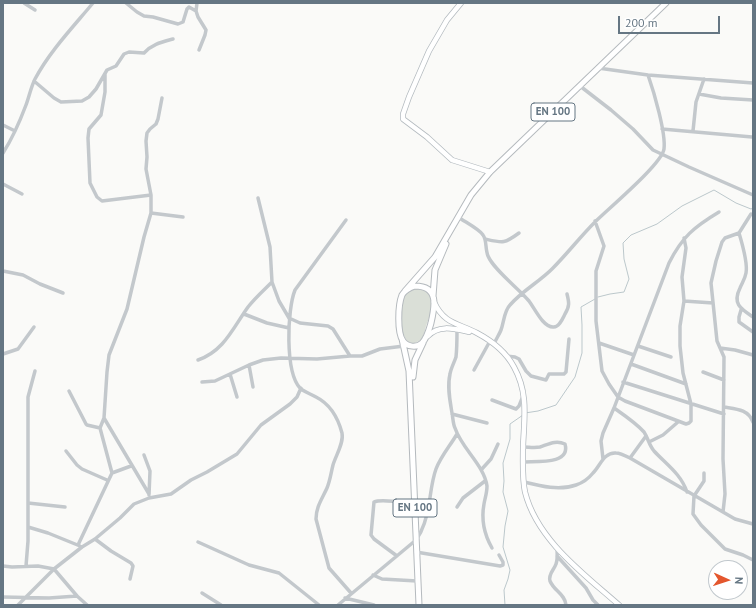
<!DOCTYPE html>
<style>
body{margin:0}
#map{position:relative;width:756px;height:608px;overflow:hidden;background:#fafaf8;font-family:"PT Sans",sans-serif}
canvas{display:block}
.frame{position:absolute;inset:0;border:4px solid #657683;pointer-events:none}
.north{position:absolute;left:708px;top:560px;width:40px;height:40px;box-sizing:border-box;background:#fff;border:1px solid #c1c8cd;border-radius:50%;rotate:93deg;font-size:11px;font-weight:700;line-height:16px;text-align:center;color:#657683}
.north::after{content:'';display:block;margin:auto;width:14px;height:18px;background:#e4572e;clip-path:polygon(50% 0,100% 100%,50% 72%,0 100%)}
.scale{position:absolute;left:618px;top:16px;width:102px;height:18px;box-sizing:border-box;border:2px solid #657683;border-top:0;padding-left:5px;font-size:12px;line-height:14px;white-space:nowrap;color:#657683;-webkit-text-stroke:3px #fff;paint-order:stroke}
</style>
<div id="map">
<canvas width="756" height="608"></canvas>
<div class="frame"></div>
<div class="north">N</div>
<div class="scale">200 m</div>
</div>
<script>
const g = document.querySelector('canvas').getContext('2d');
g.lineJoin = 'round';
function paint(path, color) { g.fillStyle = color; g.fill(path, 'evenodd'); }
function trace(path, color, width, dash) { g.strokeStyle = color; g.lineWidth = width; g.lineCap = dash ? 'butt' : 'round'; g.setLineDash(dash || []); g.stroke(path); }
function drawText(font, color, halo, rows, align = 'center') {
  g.font = font + ' "PT Sans",sans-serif'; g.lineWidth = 4; g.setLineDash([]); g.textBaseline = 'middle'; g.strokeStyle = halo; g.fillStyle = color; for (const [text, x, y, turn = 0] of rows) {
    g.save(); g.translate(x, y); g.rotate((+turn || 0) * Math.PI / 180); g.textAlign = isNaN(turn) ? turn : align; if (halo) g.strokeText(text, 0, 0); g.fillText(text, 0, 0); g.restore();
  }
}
paint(new Path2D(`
 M416 289C439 290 432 312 426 326 425 331 423 340 417 342 414 344 411 343 408 342 399 333 398 306 405 296 407 292 411 290 416 289Z`), '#dadfd7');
trace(new Path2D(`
 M598 297 610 294 624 292 629 279 624 259 623 243 631 235 657 224 682 206 714 190 736 203 751 209 753 208
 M525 413 538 411 556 405 575 377 582 353V325L581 307 595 299
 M505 605 504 590 508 579 510 570 503 547 505 526 508 511 503 492 504 481 503 463 510 439V424L523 415`), '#bbc7cb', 1);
const secondary = new Path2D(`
 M461 3 447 20 429 51 409 97 403 114V119L427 137 452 160 490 172
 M434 302C444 324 458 323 477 333 492 341 506 352 514 367 529 394 524 419 523 447 523 462 522 478 525 492 537 540 584 574 619 605
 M428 336C439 324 455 329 469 332`);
const primary = new Path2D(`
 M415 286C439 286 435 306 431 323 429 330 427 338 422 343 417 348 407 347 403 341 397 332 398 305 402 295 405 290 409 288 415 286Z
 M405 291 435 257 471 195 490 172 666 3
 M433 296 435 270 446 244
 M402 339 409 371 419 605
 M413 377 415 360 423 343`);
trace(secondary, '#b3babf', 6);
trace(primary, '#b5babe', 7);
trace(new Path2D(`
 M24 3 35 10
 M126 3 137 12 144 16 153 17 178 24 183 22 187 9 189 7 196 11
 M197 3 196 11 198 17 206 30 205 35 199 50
 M598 68 648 75 753 83
 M105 74V92L101 115 89 129 88 138 90 183 97 197 102 201 151 195
 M34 81 54 98 61 102 82 101 89 97 96 89 107 70 116 66 124 54 129 52 144 53C152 44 162 42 173 39
 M580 86 611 110 633 129 653 150 689 167 753 195
 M699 94 721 98 753 100
 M3 125 15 131
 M662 129 752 137
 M693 131 696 102 704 79
 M3 153C12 139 20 121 26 105 29 97 31 87 35 79 50 51 73 27 93 3
 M3 184 22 194
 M258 198 270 247 272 282 279 301 289 318 300 323 328 326 333 329 350 356
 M151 213 183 217
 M458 217C465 222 479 229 483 235 487 240 485 249 488 256 494 270 518 288 529 301 535 309 543 327 553 327 559 328 563 318 565 314 570 306 569 302 567 294
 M346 220 295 290C287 310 285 372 300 388 304 392 311 394 316 397 330 404 338 418 342 433 344 443 336 455 333 465 331 473 330 481 327 488 322 499 316 507 316 519L329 568 351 593
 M595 221 604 246 596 271V321L602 371 609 384 618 397 625 401 686 424 689 423 691 421V404L683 373 680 346V326L684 301 682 277 686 248 684 238
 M739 233C742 243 748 263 746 273 745 279 742 283 740 288 732 304 741 309 753 317
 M485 239C503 243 504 244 519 233
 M3 271 23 275 40 284 63 293
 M684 301 713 303
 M741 310 739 317V322L753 332
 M244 314 267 323 289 328
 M457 330C457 339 457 348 456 357 454 363 451 368 450 374 447 387 450 401 452 413 453 418 453 424 455 428 462 449 484 465 487 486 487 493 485 498 484 504 481 520 484 534 492 548
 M599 343 634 355
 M494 344C496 339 499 335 501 330 504 322 504 311 510 305 522 291 539 282 552 269 567 254 580 237 595 222 608 209 662 164 664 149 666 133 654 92 648 75
 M638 346 671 357
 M720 348 735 350 753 355
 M3 354 18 349 34 327
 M506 356 515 357 519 359 526 371 531 376 546 380 549 374H564L566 372 569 339
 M198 360C224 351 233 328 248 307 255 298 264 290 272 282
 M631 364 686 384
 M249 365 253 387
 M474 370 490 341
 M703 372 724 380
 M230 374 237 397
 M202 382 215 381 249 365 263 360 281 358 317 359 350 356H362L380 349 404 346
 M623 382 724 414
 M69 391 86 424 87 425 100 428
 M492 400 516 409 519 406 523 396
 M724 407C736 409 748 409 753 422
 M614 408C624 415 636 423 644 432 648 438 649 445 654 451 666 464 681 474 687 492
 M452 414 487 423
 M104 418 149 494
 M649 442 663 435 678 422
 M66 451 77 465 82 469 107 480
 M144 455 150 471 149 495
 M630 458 646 436
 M603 459 601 441 603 433 614 408 669 263C682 237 694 227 719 212
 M523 462C536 461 571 465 565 444 556 440 549 444 540 447 534 448 529 447 523 447
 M481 470 491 459 498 444
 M112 473 131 466
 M704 473V481L694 496 693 514 701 525 725 549 743 555 753 560
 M524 482C540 486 559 491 576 485 582 483 589 478 593 473 600 466 604 452 616 453 620 453 626 456 630 458L735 519 753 524
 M28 503 65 507
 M457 507 463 498 485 481
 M723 512 725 494 723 459 724 357 717 341 711 283 716 261 722 242 725 238 739 233 751 214
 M28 527 48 533 80 546
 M95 539 111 551 131 563 133 566 130 579
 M198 542 249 565 279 573 319 605
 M78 545 112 473 100 428 104 418 107 372 109 355 127 309 144 237 151 213V195L146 169 147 157 146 141 147 133 150 129 156 124 158 119 162 98
 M557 547C557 553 558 559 556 564 554 570 548 574 550 581 554 591 565 594 566 605
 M416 552 500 566 503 565V562L499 555
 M397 556 374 539 371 535 374 502C382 498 404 503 415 504
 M557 556 586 588 593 600 598 605
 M3 566 12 567 38 566 54 569 77 596
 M26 566 28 541V397L35 371
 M373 575 382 579 417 581
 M202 593 221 605
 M3 597 49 598 77 596 87 605
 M345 598 374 605
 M18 605 54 569 82 547 95 539 120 518 134 504 149 498 171 494 191 480 207 472 237 454 261 425 290 404 297 397 301 388
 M338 605 416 540C418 536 421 533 422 529 431 511 429 488 436 469 441 456 450 446 457 434`), '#c3c8cc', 3.5);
trace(secondary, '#fff', 4.5);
trace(primary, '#fff', 5);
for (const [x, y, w] of [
 [553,112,44],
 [415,508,44]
]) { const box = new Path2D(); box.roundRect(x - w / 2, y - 9, w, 18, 3); g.fillStyle = '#fff'; g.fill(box); trace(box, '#657683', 1); }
drawText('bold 11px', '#657683', null, [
 ["EN 100",553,112],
 ["EN 100",415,508]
]);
</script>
